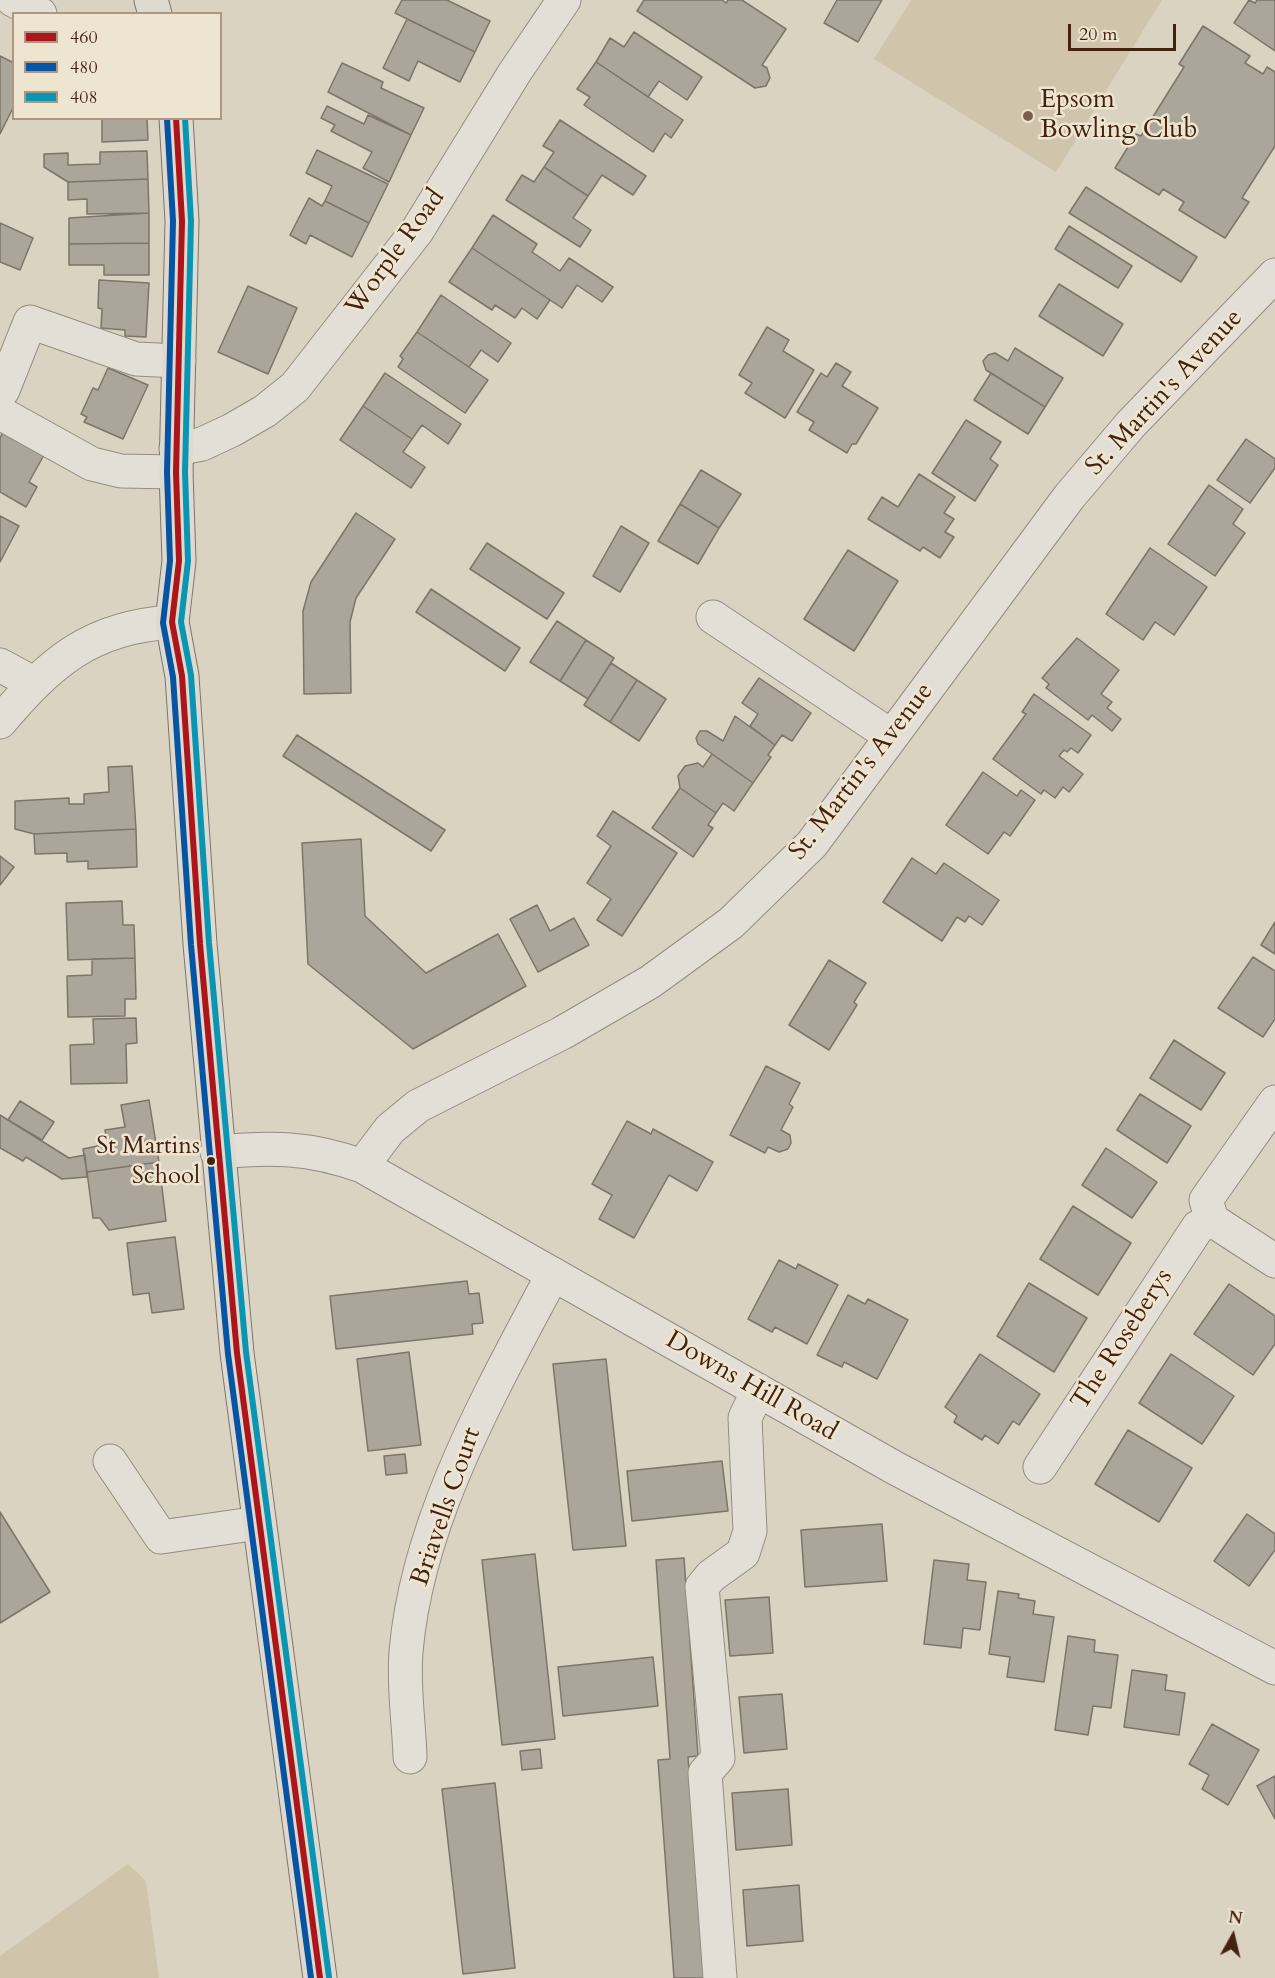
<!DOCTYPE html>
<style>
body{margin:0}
#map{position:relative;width:1275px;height:1978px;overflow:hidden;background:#dad3c2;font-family:Cardo,serif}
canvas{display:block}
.legend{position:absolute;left:12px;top:12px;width:210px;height:108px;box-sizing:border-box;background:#eee5d1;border:2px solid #aa9784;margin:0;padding:8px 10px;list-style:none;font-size:18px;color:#432210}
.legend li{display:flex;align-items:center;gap:12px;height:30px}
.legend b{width:30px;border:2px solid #aa9784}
.north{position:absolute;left:1203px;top:1906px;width:60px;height:60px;-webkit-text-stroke:4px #eee5d1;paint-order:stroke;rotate:8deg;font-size:16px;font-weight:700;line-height:24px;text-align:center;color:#432210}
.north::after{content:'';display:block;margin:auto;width:21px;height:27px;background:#432210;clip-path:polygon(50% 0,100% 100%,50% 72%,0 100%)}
.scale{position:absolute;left:1068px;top:24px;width:108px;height:27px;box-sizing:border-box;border:3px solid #432210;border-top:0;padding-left:8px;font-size:18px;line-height:21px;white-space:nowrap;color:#432210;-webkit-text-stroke:4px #eee5d1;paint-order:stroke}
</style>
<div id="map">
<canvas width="1275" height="1978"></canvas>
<ul class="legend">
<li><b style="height:8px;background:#ac151a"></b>460</li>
<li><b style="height:8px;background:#0654a2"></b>480</li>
<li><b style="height:8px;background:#0a95b2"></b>408</li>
</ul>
<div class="north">N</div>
<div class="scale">20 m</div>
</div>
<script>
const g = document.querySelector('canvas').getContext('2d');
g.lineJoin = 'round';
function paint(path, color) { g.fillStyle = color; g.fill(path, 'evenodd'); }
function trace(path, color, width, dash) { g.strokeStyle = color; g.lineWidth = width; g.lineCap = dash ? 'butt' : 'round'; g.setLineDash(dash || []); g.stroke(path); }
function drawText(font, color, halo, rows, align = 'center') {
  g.font = font + ' Cardo,serif'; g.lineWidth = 5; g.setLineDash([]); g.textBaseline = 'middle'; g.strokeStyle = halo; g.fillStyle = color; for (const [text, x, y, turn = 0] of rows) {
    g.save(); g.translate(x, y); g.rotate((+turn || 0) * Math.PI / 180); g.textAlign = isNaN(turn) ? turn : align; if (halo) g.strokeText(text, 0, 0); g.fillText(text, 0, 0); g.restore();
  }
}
paint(new Path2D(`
 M911 0H1162L1056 172 874 59Z
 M128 1864 146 1881 159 1978H0V1956Z`), '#d1c4ad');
const building = new Path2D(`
 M402 0H447L490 21 475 52 395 13Z
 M644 0H722L726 3 728 0H742L786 29 762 65 767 68 770 78 766 86 755 88 637 11Z
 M837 0H882L858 42 824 23Z
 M1249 0 1255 3 1257 0H1275V51L1234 23Z
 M407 19 475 52 460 82 418 61 409 81 383 68Z
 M1203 26 1250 56 1245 63 1263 74 1267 67 1275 72V146L1242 198 1249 202 1225 238 1179 210 1184 202 1163 189 1159 195 1115 168 1136 134 1141 136 1184 67 1179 64Z
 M634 32 702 77 687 100 659 81 648 97 596 62 610 38 624 47Z
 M0 56 14 63V106L0 134Z
 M596 62 683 120 671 138 665 133 653 152 584 105 590 97 577 89Z
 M342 63 383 82 381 88 424 108 411 135 328 92Z
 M327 106 364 124 368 115 411 135 389 182 363 168 372 152 331 131 335 125 321 118Z
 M102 118H147L148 140 102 142Z
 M560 120 646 176 633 195 602 175 588 196 544 167 554 152 543 146Z
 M317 150 388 184 369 223 325 201 332 186 306 173Z
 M147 151 148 179 68 182 44 167V154L68 153V165L100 164V152Z
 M544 167 588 196 573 218 591 230 580 247 506 200 522 175 534 182Z
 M148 179 149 213 87 214V199L68 200V182Z
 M1086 187 1197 257 1181 282 1069 213Z
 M309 198 322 206 325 201 369 223 352 257 310 235 306 244 290 235Z
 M149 213V243L69 244V218Z
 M493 215 537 244 532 252 560 271 569 258 613 287 602 302 577 285 562 308 472 248Z
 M0 223 33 238 20 270 0 262Z
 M1069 226 1132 266 1118 288 1055 249Z
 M149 243V275H104V265H69V244Z
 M472 248 550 300 537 319 522 308 515 318 495 305 492 310 449 282Z
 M99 280 149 283 146 337 125 336V330L101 328 102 309 98 308Z
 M1059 284 1123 324 1103 356 1039 316Z
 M248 286 297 308 268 374 218 352Z
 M441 295 511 343 498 362 481 350 469 367 417 332Z
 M767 327 789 340 783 351 814 370 785 418 745 393 752 383 739 375Z
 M417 332 488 380 465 413 398 367 403 359 400 356Z
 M1015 348 1063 378 1045 407 986 370 983 361 988 355 995 353 1008 361Z
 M836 363 851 372 842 386 878 408 856 444H852L847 453 809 430 814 422 797 412 821 373 827 377Z
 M108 368 148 385 123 439 84 422 87 417 81 414 93 388 98 390Z
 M385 373 461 424 448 444 422 425 412 439 363 406Z
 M991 373 1045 407 1028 434 974 400Z
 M363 406 412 439 403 452 425 467 411 488 340 440Z
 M966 420 1001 442 990 459 998 465 975 501 932 473Z
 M3 432 44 455 29 482 37 487 26 507 0 492V438Z
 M1246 439 1275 459V468L1250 503 1217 480Z
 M701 470 741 494 719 528 680 504Z
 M919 474 955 497 944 513 954 519 945 532 954 537 940 558 923 547 920 551 868 519 882 497 898 507Z
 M1209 485 1243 509 1233 524 1245 533 1215 576 1168 544Z
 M680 504 719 528 698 564 658 541Z
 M356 513 395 539 356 598 350 622 351 693 304 694 303 611 311 582Z
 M0 516 19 526 0 562Z
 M621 526 649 543 620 592 593 576Z
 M487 543 564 593 547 619 470 569Z
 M1150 548 1207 587 1174 635 1155 622 1143 640 1106 614Z
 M848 550 898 581 854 651 804 619Z
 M431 589 520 648 505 671 416 612Z
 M557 621 586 640 560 681 530 662Z
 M1077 638 1119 670 1101 694 1112 702 1107 708 1121 719 1112 731 1092 715 1088 720 1046 688 1049 684 1042 678Z
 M586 640 614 658 588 699 560 681Z
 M611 663 637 680 610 722 584 705Z
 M759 678 811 713 792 741 782 735 775 745 750 726 758 714 742 703Z
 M637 680 666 699 639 741 610 722Z
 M1034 694 1091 735 1078 753 1071 748 1067 752 1064 750 1059 756 1083 774 1069 792 1063 787 1055 798 1044 790 1041 794 993 759 1026 714 1022 712Z
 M735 716 775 745 768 755 771 757 753 783 698 744 696 738 700 731H707L723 741Z
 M297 735 445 830 431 851 283 756Z
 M712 754 753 783 734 811 723 803 716 813 680 788 678 776 685 766 698 763 703 767Z
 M132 766 136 829 34 834 15 829V801L69 798V804H84V794L109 792 108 767Z
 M983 772 1017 796 1021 790 1035 800 1010 836 1004 832 988 854 946 825Z
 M680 788 716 813 708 825 713 828 693 857 652 828Z
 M613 811 677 853 622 936 597 920 611 899 587 883 611 846 597 836Z
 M136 829 137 867 88 869V861L67 862V853L35 854 34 834Z
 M361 839 365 916 426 973 498 934 526 986 413 1049 308 964 302 843Z
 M0 856 14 867 0 885Z
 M912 858 936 874 944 863 999 900 982 925 969 916 965 922 957 917 942 941 883 902Z
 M122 901 123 925H134L135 958 68 960 66 903Z
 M537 905 550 931 574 918 589 945 538 972 510 919Z
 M1275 922V954L1261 945Z
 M1253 957 1275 971V1019L1263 1037 1218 1008Z
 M135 958 136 999H125V1016L68 1017 67 976 92 975V959Z
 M829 960 866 983 854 1002 857 1005 829 1050 789 1025Z
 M136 1018 137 1043 126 1044 127 1083 71 1084 70 1045 94 1044 93 1019Z
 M1174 1040 1225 1073 1201 1110 1150 1078Z
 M766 1066 800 1083 789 1104 793 1107 781 1130 790 1135 791 1143 788 1149 779 1152 768 1147 765 1153 730 1135Z
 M1140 1094 1191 1126 1167 1163 1117 1130Z
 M149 1100 159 1162 87 1172 83 1149 107 1144 105 1130 125 1127 121 1105Z
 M20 1101 54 1122 42 1140 8 1120Z
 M0 1115 69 1158 85 1155 87 1177 62 1179 26 1157 23 1161 0 1148Z
 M627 1121 651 1134 653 1129 713 1162 697 1191 669 1175 634 1238 599 1219 612 1195 592 1184Z
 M1106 1148 1157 1182 1132 1218 1082 1185Z
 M159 1162 166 1221 109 1230 100 1218H93L87 1172Z
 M1073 1206 1131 1243 1098 1295 1040 1259Z
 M175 1237 184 1309 152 1313 149 1293 133 1295 127 1243Z
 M779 1260 796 1269 798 1264 838 1285 807 1344 775 1327 772 1332 748 1319Z
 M467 1281 469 1294 479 1293 483 1323 472 1324 473 1334 336 1349 330 1296Z
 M1029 1283 1087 1318 1054 1372 997 1336Z
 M1229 1284 1275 1316V1344L1253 1375 1194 1334Z
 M848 1295 865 1304 868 1299 908 1320 877 1379 844 1362 842 1367 817 1355Z
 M409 1352 421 1445 368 1451 357 1359Z
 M980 1354 1040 1394 1019 1425 1013 1421 998 1444 985 1435 982 1440 954 1422 957 1416 945 1407Z
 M1171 1354 1234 1396 1202 1444 1139 1403Z
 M606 1359 626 1546 573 1550 553 1364Z
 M1128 1430 1192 1468 1159 1522 1095 1484Z
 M405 1454 407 1473 386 1475 384 1456Z
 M722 1461 728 1511 632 1521 627 1471Z
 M0 1512 50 1592 0 1623Z
 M1247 1514 1275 1534V1550L1249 1586 1214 1561Z
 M882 1524 887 1581 805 1587 801 1530Z
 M535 1554 555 1739 502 1745 482 1560Z
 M684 1558 698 1756 688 1757 704 1978H674L658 1760 670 1759 656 1560Z
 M934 1560 969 1564 967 1580 986 1582 980 1630 963 1628 961 1648 924 1644Z
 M998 1591 1019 1594 1018 1598 1035 1601 1033 1614 1054 1617 1044 1682 1007 1677 1010 1657 989 1654Z
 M769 1597 773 1653 730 1656 725 1600Z
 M1068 1636 1095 1640 1094 1652 1118 1655 1111 1708 1093 1706 1088 1735 1055 1730Z
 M653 1657 658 1706 563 1716 558 1667Z
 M1132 1670 1167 1675 1165 1690 1185 1693 1179 1735 1124 1727Z
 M782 1694 787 1749 744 1753 739 1697Z
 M1212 1724 1259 1750 1228 1805 1202 1789 1209 1775 1189 1764Z
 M540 1749 542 1768 522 1770 520 1751Z
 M1275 1776V1819L1257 1786Z
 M495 1783 515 1968 463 1974 442 1789Z
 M788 1789 792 1845 736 1850 732 1793Z
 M799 1885 803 1941 747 1946 743 1890Z`);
paint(building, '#aca599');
trace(building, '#7e7469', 1.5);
const minor = new Path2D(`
 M13 0 40 14
 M3 390 30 322 136 359 179 361
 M0 413 92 464 121 471 176 472
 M176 449 202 444 232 430 265 411 295 387 417 231 515 72 564 0
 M713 617 891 736
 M0 665 33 683
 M0 722C50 663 90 627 172 622
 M1275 1102 1206 1200 1212 1220 1275 1261
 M217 1152C272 1147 309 1147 362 1166L895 1468 1275 1668
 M362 1166 390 1129 418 1106 562 1033 650 982 731 923 812 844 1069 497 1131 424 1275 275
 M110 1461 161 1537 259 1523
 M1040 1467 1198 1227 1212 1220
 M410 1757C409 1723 403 1686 406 1652 417 1519 492 1390 553 1274
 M720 1978 705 1773 718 1758 702 1587 711 1576 743 1553 750 1531 745 1418 758 1390`);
const major = new Path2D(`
 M151 0 155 14
 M176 118 182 221 176 472 179 561 172 622 182 676 200 944 237 1353 320 1978`);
trace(minor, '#958c80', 35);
trace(major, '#7e7469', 35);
trace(minor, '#e3dfd6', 33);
trace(major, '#dedad0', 33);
trace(new Path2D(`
 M176 118 182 221 176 472 179 561 172 622 182 676 200 944 237 1353 320 1978`), '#ac151a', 6);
trace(new Path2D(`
 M167 119 173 221 167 472 170 561 163 623 173 677 191 945 228 1354 311 1978`), '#0654a2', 6);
trace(new Path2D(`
 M185 118 191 221 185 472 188 561 181 622 191 675 209 943 246 1352 329 1977`), '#0a95b2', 6);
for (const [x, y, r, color] of [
 [1028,116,6,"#78604e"],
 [211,1161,5,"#432210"]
]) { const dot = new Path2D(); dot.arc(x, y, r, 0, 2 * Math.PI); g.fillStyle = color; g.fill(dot); trace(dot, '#eee5d1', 2); }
drawText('24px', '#432210', '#eee5d1', [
 ["St Martins",200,1147],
 ["School",200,1177]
], 'right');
drawText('26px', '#432210', '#eee5d1', [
 ["Epsom",1040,101],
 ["Bowling Club",1040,131]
], 'left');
drawText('26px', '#432210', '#eee5d1', [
 ["Worple Road",396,253,-54],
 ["St. Martin's Avenue",1165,393,-47],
 ["St. Martin's Avenue",862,772,-52],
 ["The Roseberys",1123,1340,-57],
 ["Downs Hill Road",751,1387,30],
 ["Briavells Court",447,1507,-71]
]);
</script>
